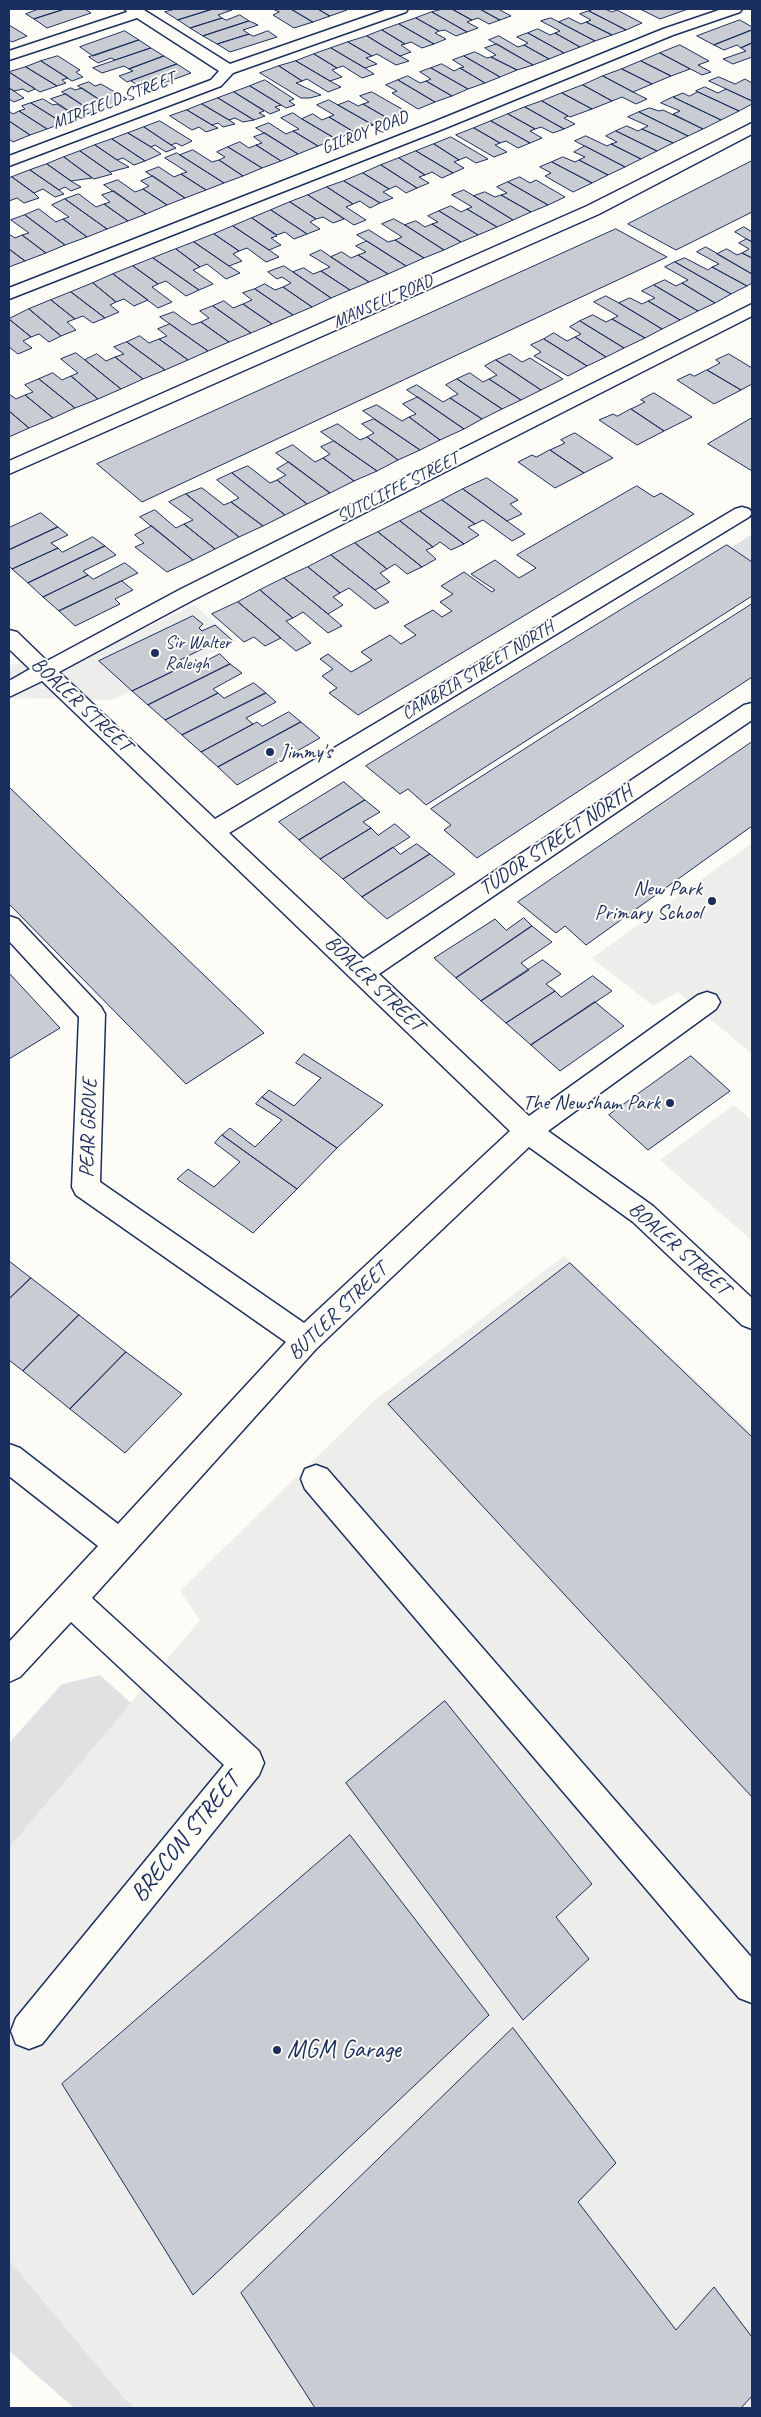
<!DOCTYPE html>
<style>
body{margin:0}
#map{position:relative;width:761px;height:2417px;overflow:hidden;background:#fdfcf7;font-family:Caveat,sans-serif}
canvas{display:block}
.frame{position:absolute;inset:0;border:10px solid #1b2f5e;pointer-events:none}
</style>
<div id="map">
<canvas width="761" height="2417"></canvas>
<div class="frame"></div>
</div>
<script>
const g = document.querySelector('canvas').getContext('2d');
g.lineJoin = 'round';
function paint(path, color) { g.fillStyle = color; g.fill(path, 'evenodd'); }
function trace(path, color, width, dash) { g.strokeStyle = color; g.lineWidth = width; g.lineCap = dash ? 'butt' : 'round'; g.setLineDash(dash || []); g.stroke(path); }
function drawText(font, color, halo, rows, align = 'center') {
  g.font = font + ' Caveat,sans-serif'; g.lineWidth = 4; g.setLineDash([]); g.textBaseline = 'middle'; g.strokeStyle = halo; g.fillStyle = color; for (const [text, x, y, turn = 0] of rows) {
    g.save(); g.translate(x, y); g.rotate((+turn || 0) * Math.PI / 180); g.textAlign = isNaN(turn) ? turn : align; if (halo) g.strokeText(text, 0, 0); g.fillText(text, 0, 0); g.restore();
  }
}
paint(new Path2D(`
 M194 605 237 641 112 700 9 698V665L86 657Z
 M752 843V1054L678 992 653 1006 592 958Z
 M734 1105 752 1121V1241L660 1160Z
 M564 1256 752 1433V2408H135L124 2398 9 2260V1848L200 1620 180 1591 374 1401Z`), '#edeeec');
paint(new Path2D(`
 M752 534V562L731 548Z
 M100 1675 131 1703 9 1848V1743L62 1684Z
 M9 2260 124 2398 135 2408H74L9 2351Z`), '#e0e1e3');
const building = new Path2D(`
 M39 9H65L34 19 26 14Z
 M65 9H85L91 13 47 28 34 19Z
 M176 9H213L178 20 165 12Z
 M213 9 232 10 218 15 222 18 190 28 178 20Z
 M273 9H291L313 22 294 28 273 15 279 12Z
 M291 9H318L330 16 313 22Z
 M318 9H346L347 10 330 16Z
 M443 9H452L472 20 467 22 478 28 467 32 432 12Z
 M452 9H480L500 20 489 24 478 18 472 20Z
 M480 9H503L500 10 511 16 500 20Z
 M594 9H605L612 12 617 10 642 23 626 30 589 11Z
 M646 9H688L660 19 642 10Z
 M589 11 626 30 612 35 586 22 591 20 580 14Z
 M432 12 467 32 456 36 445 30 439 31 416 18Z
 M240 15 249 21 203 36 190 28 222 18 226 20Z
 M416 18 439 31 435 33 446 39 434 44 399 24Z
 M551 18 559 22 595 41 580 47 555 33 560 31 541 21Z
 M569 18 581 24 586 22 612 35 595 41 559 22Z
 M740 20 752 27V30L714 45 697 36Z
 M249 21 258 25 243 30 249 34 217 44 203 36Z
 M399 24 434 44 422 48 411 42 405 44 382 30Z
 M9 25 27 36 12 42 9 40Z
 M538 29 550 35 555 33 580 47 564 53 528 33Z
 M382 30 405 44 401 45 411 52 400 56 367 36Z
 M752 30V43L741 48 737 45 724 50 714 45Z
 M125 31 139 40 93 56 80 47Z
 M268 31 277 37 230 52 217 44 249 34 253 36Z
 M528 33 564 53 549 59 524 45 528 43 517 37Z
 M367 36 400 56 409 61 396 65 377 54 372 56 348 42Z
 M499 36 518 47 524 45 549 59 533 65 489 40Z
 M139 40 151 48 115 60 111 58 98 63 89 57Z
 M348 42 372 56 366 58 377 64 365 68 331 48Z
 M752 43V57L733 64 723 59 746 51 741 48Z
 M497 44 533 65 517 70 491 57 496 55 485 48Z
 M680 45 709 61 698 65 711 72 702 75 660 53Z
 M151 48 164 56 129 69 124 66 102 73 93 68Z
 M331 48 365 68 374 74 362 78 343 66 337 68 314 54Z
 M475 52 487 58 491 57 517 70 500 77 464 56Z
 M660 53 690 69 671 76 641 61Z
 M314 54 337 68 332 70 342 77 330 81 296 61Z
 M58 56 80 70 76 72 83 77 72 81 41 61Z
 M164 56 177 64 127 82 119 76 133 71 129 69Z
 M464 56 500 77 485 83 460 68 464 67 453 60Z
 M41 61 68 78 62 80 66 83 57 86 26 67Z
 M296 61 330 81 341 87 328 92 307 79 302 81 279 66Z
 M641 61 671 76 652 84 622 69Z
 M177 64 191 73 145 90 131 81Z
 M442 64 454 71 460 68 485 83 468 89 431 68Z
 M279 66 302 81 296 83 321 95 310 98H301L260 73Z
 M26 67 57 86 40 92 9 72Z
 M431 68 468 89 452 96 426 81 431 79 420 72Z
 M622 69 652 84 633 92 603 76Z
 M9 72 35 89 28 92 23 89 14 91 9 88Z
 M408 76 420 83 426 81 452 96 435 102 398 80Z
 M603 76 633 92 647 99 636 104 622 97 612 101 583 85Z
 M719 77 735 84 745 79 752 83V101L709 81Z
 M265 80 294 99 289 101 295 105 286 108 250 86Z
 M398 80 435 102 418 109 392 93 397 91 386 85Z
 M89 82 95 86 101 84 127 99 109 106 78 86Z
 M583 85 612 101 592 109 562 93Z
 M250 86 281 105 275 107 280 110 270 114 234 92Z
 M705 87 718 93 726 89 752 101V104L739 111 696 91Z
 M9 88 14 91 24 98 14 102 9 99Z
 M71 88 75 90 82 88 109 106 93 112 62 92Z
 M234 92 264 111 259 113 265 116 254 120 218 98Z
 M372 92 407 112 389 119 363 104 369 102 360 96Z
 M698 92 739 111 721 120 673 97 683 93 689 96Z
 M562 93 592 109 570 117 542 101Z
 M66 94 93 112 78 117 51 99Z
 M673 97 721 120 703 129 673 114 680 111 661 103Z
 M218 98 254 120 243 122 235 118 229 120 202 104Z
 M43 99 53 105 57 104 78 117 63 123 31 103Z
 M329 100 338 105 373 125 354 132 329 117 334 115 317 105Z
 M349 101 358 106 363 104 389 119 373 125 338 105Z
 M542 101 568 116 564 118 575 124 564 129 525 107Z
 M31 103 63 123 47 129 19 111 25 109 22 106Z
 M202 104 229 120 235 124 223 127 218 123 212 125 187 110Z
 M525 107 564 129 553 133 541 127 535 129 508 114Z
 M650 108 659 111 663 110 703 129 688 136 639 112Z
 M187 110 212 125 218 128 206 132 199 127 192 130 170 116Z
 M9 111 13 114 19 111 47 129 30 135 9 121Z
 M639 112 688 136 673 143 642 129 648 126 628 117Z
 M293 113 302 119 336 139 318 146 293 131 299 129 281 118Z
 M313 114 322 120 329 117 354 132 336 139 302 119Z
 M508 114 535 129 530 131 542 138 530 143 491 121Z
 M9 121 30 135 13 142 9 139Z
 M160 121 192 141 182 146 176 143 171 145 144 127Z
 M491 121 530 143 518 148 506 141 500 143 474 128Z
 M269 123 286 134 293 131 318 146 298 154 256 128Z
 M627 126 638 131 642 129 673 143 657 151 616 131Z
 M144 127 171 145 176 148 166 152 155 145 151 147 128 133Z
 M474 128 500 143 495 145 507 152 494 157 456 135Z
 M616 131 657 151 641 159 611 144 617 142 606 136Z
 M128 133 151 147 161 154 145 161 112 139Z
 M265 133 298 154 281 161 256 145 262 143 254 137Z
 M586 136 607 146 611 144 641 159 625 167 575 141Z
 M451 137 488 159 476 163 466 157 459 160 434 144Z
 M112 139 145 161 134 165 123 158 117 160 95 145Z
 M240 142 249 148 256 145 281 161 262 168 228 147Z
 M434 144 459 160 454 162 464 168 453 173 416 151Z
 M95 145 117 160 129 167 110 172 80 151Z
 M585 146 625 167 608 175 579 160 585 157 574 152Z
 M228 147 262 168 243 176 219 160 225 157 217 152Z
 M193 150 212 162 219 160 243 176 224 183 180 155Z
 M80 151 110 172 112 174 94 179 64 157Z
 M416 151 453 173 442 178 432 172 425 175 399 158Z
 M177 153 180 155 224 183 206 190 181 174 187 172 165 158Z
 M64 157 92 178 71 181 47 164Z
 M563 157 575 162 579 160 608 175 592 183 552 162Z
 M399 158 425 175 419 177 429 183 417 188 381 165Z
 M752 161V212L676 250 628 224Z
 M552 162 592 183 573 192 545 176 551 173 540 167Z
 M47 164 71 181 81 187 71 191 65 187 59 190 30 170Z
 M381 165 417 188 406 193 396 186 389 189 363 173Z
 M159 167 174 177 181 174 206 190 185 198 146 172Z
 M30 170 59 190 64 194 55 197 43 189 34 193 12 177Z
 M363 173 389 189 383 192 393 198 380 203 344 181Z
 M153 176 185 198 167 205 143 189 149 186 141 181Z
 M12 177 34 193 39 198 24 203 17 198 9 201V178Z
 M520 177 530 183 536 180 565 197 548 205 508 182Z
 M118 180 135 192 143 189 167 205 146 214 104 185Z
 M344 181 380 203 370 208 360 201 353 204 327 187Z
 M508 182 548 205 531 212 501 195 507 193 497 187Z
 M327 187 353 204 346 207 366 220 354 225 308 195Z
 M464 190 474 196 513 220 497 227 467 209 472 207 452 195Z
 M114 191 146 214 128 221 104 204 110 202 102 195Z
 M485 192 495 197 501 195 531 212 513 220 474 196Z
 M79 194 96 207 104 204 128 221 107 229 65 199Z
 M308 195 344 219 333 223 323 217 316 219 290 202Z
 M65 199 107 229 87 237 63 219 69 217 52 205Z
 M290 202 316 219 310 222 320 229 307 234 271 210Z
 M451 206 461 212 467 209 497 227 478 235 439 211Z
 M39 209 56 222 63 219 87 237 65 245 25 215Z
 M271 210 307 234 294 239 285 232 277 235 252 218Z
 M439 211 478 235 461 242 432 224 438 222 428 216Z
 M25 215 65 245 46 253 22 235 29 233 11 220Z
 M252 218 277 236 271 238 281 245 269 250 233 226Z
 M394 219 405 225 444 250 424 258 395 240 402 237 382 224Z
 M416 221 425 227 432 224 461 242 444 250 405 225Z
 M233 226 269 250 279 257 266 262 247 248 239 251 214 234Z
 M744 227 752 232V242L735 232Z
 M616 229 667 257 142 502 97 464Z
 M369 230 388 242 395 240 424 258 406 266 357 235Z
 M9 234 15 238 22 235 46 253 25 261 9 249Z
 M214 234 239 251 233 254 242 261 229 266 194 242Z
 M747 239 752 242V258L742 253 749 249 739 243Z
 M367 241 406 266 388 274 358 255 366 252 356 246Z
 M194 242 229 266 240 273 226 279 207 264 200 267 176 249Z
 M706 247 752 274V283L747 286 712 267 719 264 697 252Z
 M9 249 25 261 9 267Z
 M176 249 200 267 193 270 213 284 199 290 153 258Z
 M727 249 737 255 742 253 752 258V274L717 254Z
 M321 250 331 257 369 282 350 290 321 271 330 267 310 255Z
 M342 252 351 258 358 255 388 274 369 282 331 257Z
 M153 258 199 290 186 296 166 281 158 284 133 266Z
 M685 258 708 270 712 267 747 286 731 294 675 262Z
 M675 262 731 294 715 303 682 283 688 280 665 267Z
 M133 266 158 284 152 287 172 302 158 308 113 274Z
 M284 266 293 272 331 298 312 307 283 287 291 283 282 277 277 279 268 272Z
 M304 268 313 274 321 271 350 290 331 298 293 272Z
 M113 274 148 300 134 306 124 299 116 302 93 283Z
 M665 280 676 286 682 283 715 303 698 311 654 285Z
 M93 283 116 302 110 305 119 312 105 318 71 292Z
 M265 284 275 290 283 287 312 307 293 315 255 289Z
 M654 285 698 311 680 320 648 301 655 298 642 291Z
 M255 289 293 315 272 324 243 304 252 300 243 293Z
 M71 292 105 318 93 323 83 316 75 319 51 300Z
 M606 296 619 303 662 329 645 338 612 319 618 316 594 302Z
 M630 298 642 304 648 301 680 320 662 329 619 303Z
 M51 300 75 319 67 322 76 330 61 336 29 309Z
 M224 301 233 308 243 304 272 324 251 333 213 306Z
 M213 306 251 333 229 342 201 322 209 318 200 311Z
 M29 309 61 336 49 342 39 334 31 337 9 319Z
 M174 312 192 325 201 322 229 342 208 351 160 317Z
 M593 315 606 322 612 319 645 338 624 348 580 321Z
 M9 319 31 337 23 341 32 348 18 354 9 347Z
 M580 321 624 348 606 357 575 337 581 334 570 327Z
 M170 324 208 351 188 360 159 339 167 336 158 329Z
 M554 333 567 341 575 337 606 357 587 366 544 339Z
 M140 336 149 343 159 339 188 360 165 370 127 342Z
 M544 339 587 366 568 376 534 356 541 352 531 345Z
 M127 342 165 370 143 379 115 357 124 354 114 347Z
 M76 353 85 360 121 389 98 399 71 376 78 373 61 359Z
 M97 354 106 361 115 357 143 379 121 389 85 360Z
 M510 354 522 362 530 358 563 379 541 390 496 360Z
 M729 354 752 368V384L741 390 707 370 720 363 716 360Z
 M496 360 541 390 521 400 489 379 497 375 485 366Z
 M707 370 741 390 714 404 677 380 690 374 694 376Z
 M53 373 62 380 71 376 98 399 75 408 39 379Z
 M470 373 483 382 489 379 521 400 502 409 457 379Z
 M39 379 75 408 53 418 25 395 33 392 25 385Z
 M457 379 502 409 482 419 450 398 458 394 446 385Z
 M417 385 443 402 450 398 482 419 464 429 407 390Z
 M654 393 692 417 664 431 631 409 645 402 641 400Z
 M9 394 16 399 25 395 53 418 29 428 9 411Z
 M418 397 464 429 440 440 409 417 416 414 403 404Z
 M377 405 402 421 409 417 440 440 420 450 363 411Z
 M631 409 664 431 637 445 599 420 613 414 617 416Z
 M9 411 29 428 9 437Z
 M752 418V471L708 444Z
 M374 419 420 450 398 460 367 437 374 433 362 424Z
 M338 424 360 440 367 437 398 460 377 471 321 432Z
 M575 433 613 458 584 473 550 450 565 443 561 440Z
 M334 441 377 471 354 481 323 458 330 454 321 447Z
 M293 445 315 462 323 458 354 481 330 493 276 453Z
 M550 450 584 473 555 488 518 462 532 455 536 457Z
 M289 462 330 493 307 504 277 480 286 475 277 469Z
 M248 466 270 483 277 480 307 504 285 515 232 473Z
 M232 473 285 515 263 526 231 502 239 498 217 480Z
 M487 478 518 500 510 504 522 514 507 521 463 489Z
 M637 486 654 497 661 493 694 514 358 715 329 693 337 688 322 676 333 669 320 659 328 654 351 672 372 660 361 652 390 635 401 644 416 635 404 626 433 610 442 617 452 611 440 602 453 594 441 586 464 572 492 592 495 590 471 574 495 560 519 578 536 568 517 555Z
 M202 488 224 505 231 502 263 526 239 537 186 494Z
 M463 489 507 521 525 534 512 541 483 520 475 524 442 500Z
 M186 494 239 537 215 549 184 524 193 520 169 502Z
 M442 500 475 524 468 527 479 535 464 544 420 511Z
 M155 510 176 528 184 524 215 549 193 560 140 517Z
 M420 511 464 544 451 550 440 542 433 547 400 521Z
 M41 513 58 527 9 550V528Z
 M400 521 433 547 426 550 436 559 422 567 378 532Z
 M152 526 193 560 167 572 135 547 144 543 135 535Z
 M58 527 68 535 51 543 58 548 12 569 9 566V550Z
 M378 532 422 567 407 574 395 564 387 569 355 543Z
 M93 537 105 546 28 583 12 569 58 548 62 552Z
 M355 543 387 569 380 573 390 582 375 590 331 555Z
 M727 545 752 562V596L426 805 408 789 400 794 366 766Z
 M105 546 116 555 83 571 88 575 43 597 28 583Z
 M331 555 375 590 389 602 375 609 349 588 340 593 308 567Z
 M125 563 138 573 59 611 43 597 88 575 93 579Z
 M308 567 340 593 333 597 343 605 328 614 284 578Z
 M284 578 328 614 342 626 328 633 303 612 293 618 260 590Z
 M122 581 133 590 115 599 120 604 75 626 59 611Z
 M260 590 293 618 286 621 311 643 296 651 238 602Z
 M238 602 281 638 265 646 254 637 244 642 212 614Z
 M752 604V677L477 858 444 830 451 825 431 809Z
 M193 616 203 624 199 628 202 631 215 625 233 641 208 646 180 660 186 665 132 691 99 661Z
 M220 654 230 664 148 705 132 691 186 665 189 669Z
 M230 664 242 673 213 689 218 693 165 720 148 705Z
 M254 683 266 693 182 735 165 720 218 693 224 698Z
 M266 693 276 702 246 718 253 724 201 752 182 735Z
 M289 712 301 722 218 767 201 752 257 722 262 726Z
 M301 722 320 738 237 785 218 767Z
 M752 742V826L586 945 565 926 556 933 518 902Z
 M344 782 365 800 299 840 279 822Z
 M9 787 264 1033 186 1084 9 904Z
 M365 800 380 812 363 822 371 828 320 859 299 840Z
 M395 824 410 837 343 879 320 859 371 828 378 835Z
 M417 844 430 854 362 897 343 879 393 847 400 854Z
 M430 854 455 874 387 919 362 897Z
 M524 918 532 926 456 978 434 958 495 919 506 930Z
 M532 926 552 942 521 963 529 970 481 1001 456 978Z
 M543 960 561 974 546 984 555 991 506 1023 481 1001Z
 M9 973 60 1028 9 1059Z
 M593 976 612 991 531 1045 506 1023 555 991 561 997Z
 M595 1002 624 1026 560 1071 531 1045Z
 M304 1054 383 1105 337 1148 262 1097 269 1090 294 1106 321 1078 296 1063Z
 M691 1056 730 1091 648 1150 609 1115Z
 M262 1097 337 1148 297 1189 222 1135 230 1128 255 1147 282 1120 256 1104Z
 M222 1135 297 1189 253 1233 177 1179 188 1169 214 1187 240 1162 215 1143Z
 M9 1261 31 1278 9 1299Z
 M570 1263 752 1437V1797L388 1404Z
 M31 1278 79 1315 23 1371 9 1360V1299Z
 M79 1315 126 1352 70 1409 23 1371Z
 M126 1352 182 1394 125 1453 70 1409Z
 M445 1701 592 1884 556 1917 589 1959 523 2020 346 1783Z
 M350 1835 489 2015 193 2295 62 2084Z
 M513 2028 616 2163 578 2202 676 2330 714 2287 752 2337V2396L741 2408H315L241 2293Z`);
paint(building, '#c9ccd3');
trace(building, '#1b2f5e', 1);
const minor = new Path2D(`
 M125 9 144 10 230 64 388 9H408L406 12 233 73 221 86 9 166V156L211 80 219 71 137 18 9 60V51L127 12Z
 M722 9H742L740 12 673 35 443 129 9 299V288L431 123 663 29Z
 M752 123V134L599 214 9 474V461L587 206Z
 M752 304V316L193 600 59 672 215 819 735 509 742 507 749 509 752 513 749 517 229 833 363 959 744 705 752 703V720L379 974 529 1116 698 995 707 992 716 995 720 1002 716 1009 548 1131 653 1206 752 1298V1329L742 1325 633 1222 529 1147 316 1349 92 1598 259 1751 264 1763 259 1775 42 2044 29 2049 16 2044 11 2031 16 2018 224 1765 71 1622 20 1677 9 1682V1642L98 1546 9 1476V1444L20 1448 118 1524 286 1342 76 1195 72 1187 79 1017 9 941V916L18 919 101 1007 105 1014 100 1182 304 1323 510 1131 42 681 9 697V681L30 669 9 649V630L17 632 47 661 179 590Z
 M316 1465 327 1469 752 1958V2003L739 1998 305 1489 301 1479 305 1469Z`);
trace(minor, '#1b2f5e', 3);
paint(minor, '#fdfcf7');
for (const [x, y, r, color] of [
 [155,653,5,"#1b2f5e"],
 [270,752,5,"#1b2f5e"],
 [712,901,5,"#1b2f5e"],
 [670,1103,5,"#1b2f5e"],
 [277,2050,5,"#1b2f5e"]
]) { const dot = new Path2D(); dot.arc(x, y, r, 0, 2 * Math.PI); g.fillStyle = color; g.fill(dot); trace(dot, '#fdfcf7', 2); }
drawText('18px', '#1b2f5e', '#fdfcf7', [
 ["MIRFIELD STREET",114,101,-21],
 ["GILROY ROAD",365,133,-21],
 ["MANSELL ROAD",383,302,-24],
 ["SUTCLIFFE STREET",398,488,-27],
 ["CAMBRIA STREET NORTH",478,671,-31]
]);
drawText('18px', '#1b2f5e', '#fdfcf7', [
 ["Sir Walter",165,643],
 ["Raleigh",165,664]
], 'left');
drawText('21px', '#1b2f5e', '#fdfcf7', [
 ["BOALER STREET",81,705,43],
 ["TUDOR STREET NORTH",556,841,-34],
 ["BOALER STREET",374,984,44],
 ["PEAR GROVE",89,1128,-88],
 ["BOALER STREET",679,1249,42],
 ["BUTLER STREET",338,1312,-44]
]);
drawText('21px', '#1b2f5e', '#fdfcf7', [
 ["Jimmy's",280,752,"left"],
 ["New Park",702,889],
 ["Primary School",702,913],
 ["The Newsham Park",660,1103]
], 'right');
drawText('25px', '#1b2f5e', '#fdfcf7', [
 ["BRECON STREET",186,1838,-51]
]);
drawText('25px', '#1b2f5e', '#fdfcf7', [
 ["MGM Garage",287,2050]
], 'left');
</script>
